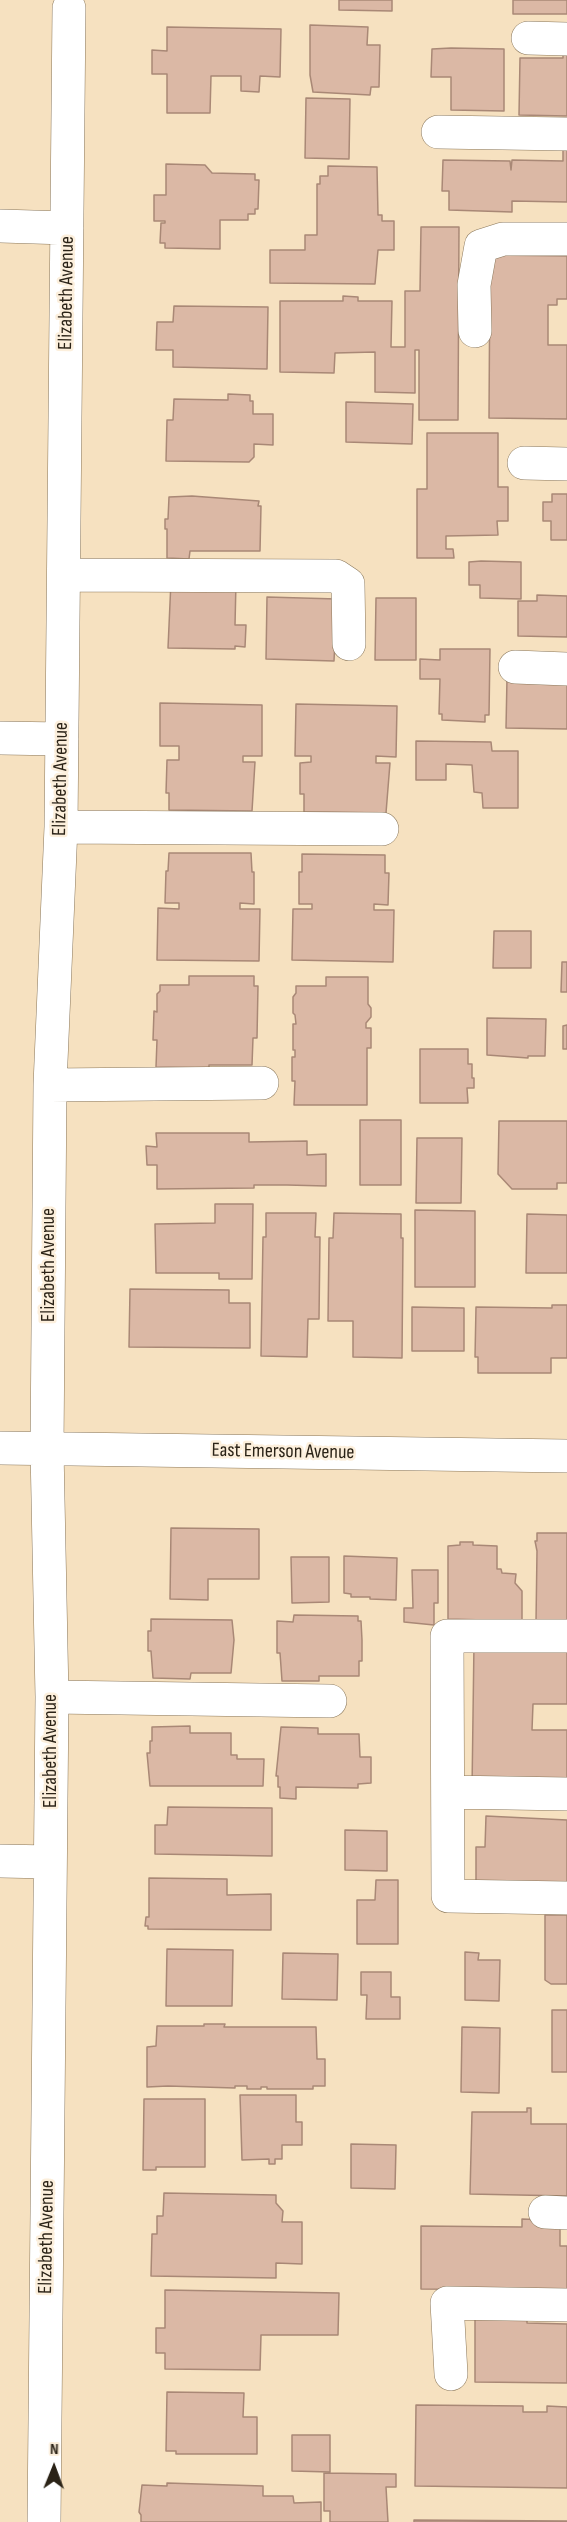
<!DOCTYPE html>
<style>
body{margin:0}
#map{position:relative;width:567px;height:2522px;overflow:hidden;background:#f6e1c0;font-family:"Sofia Sans Condensed",sans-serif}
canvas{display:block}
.north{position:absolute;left:24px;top:2438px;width:60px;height:60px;-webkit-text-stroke:4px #fcefdc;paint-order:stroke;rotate:1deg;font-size:16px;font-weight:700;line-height:24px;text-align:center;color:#2b2317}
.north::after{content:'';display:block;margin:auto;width:21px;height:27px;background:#2b2317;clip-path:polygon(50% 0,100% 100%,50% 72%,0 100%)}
</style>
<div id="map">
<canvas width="567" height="2522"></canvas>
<div class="north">N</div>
</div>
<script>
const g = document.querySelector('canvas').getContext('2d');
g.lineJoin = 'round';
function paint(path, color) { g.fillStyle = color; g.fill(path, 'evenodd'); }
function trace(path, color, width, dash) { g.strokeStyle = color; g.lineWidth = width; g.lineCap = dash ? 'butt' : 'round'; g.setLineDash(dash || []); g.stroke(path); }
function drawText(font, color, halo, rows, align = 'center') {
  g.font = font + ' "Sofia Sans Condensed",sans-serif'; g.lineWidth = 5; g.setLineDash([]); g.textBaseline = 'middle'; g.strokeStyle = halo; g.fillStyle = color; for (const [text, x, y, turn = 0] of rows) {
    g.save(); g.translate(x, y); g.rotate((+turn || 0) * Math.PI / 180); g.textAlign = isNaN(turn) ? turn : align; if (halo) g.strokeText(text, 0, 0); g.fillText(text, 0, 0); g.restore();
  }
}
const building = new Path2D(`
 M339 0H392V11L339 10Z
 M513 0H567V14H513Z
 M310 25 368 27 367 45H380L379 87H371L370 95 313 92 310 75Z
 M167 27 281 29 280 77 260 76 259 92 241 91V76H211L210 113H167V74H152V50L167 51Z
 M451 48 504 49V111L451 110V77H431L432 49Z
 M563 53H567V116L519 115 520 58H563Z
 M306 98 350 99 349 159 305 158Z
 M563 144 567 145V202L512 201V212L449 210V191H442L443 160 510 161 511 170 512 160 563 161Z
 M166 164 205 165 212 173 255 174V180H259L258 209H255V214H248V220H220V249L165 248V243H160L161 223H165V221H154V195H166Z
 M328 166 377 167 378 215H382V221H394V250H378L375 284 270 283V250H305V235H317V184H320V176H328Z
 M421 227H459L458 420H419V350H415V393L375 392V352L335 353 334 373 280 372V301H343V296L358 297V301H392L391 347H405V291H420Z
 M490 255 567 256V299H557V305H548V345H567V419L489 418Z
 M174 306 268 307 267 369 173 367V350H156L157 322H173Z
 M228 394 250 395V401H253V414H273V445L254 444V457L249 462 166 461 167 420H173L174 399 228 400Z
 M346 402 413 404 412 444 346 442Z
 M427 433H498V487H508V521H497L498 535 446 536V549H453L454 558H417V489H427Z
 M552 494H567V540H551V521H543V502H552Z
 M192 496 259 501 258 506H261L260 551H190L189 559 167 558V529H165V519H168L169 497Z
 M481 561 521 562V599L480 598V585H469V562Z
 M171 581 236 582 235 625H246L245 647 235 646V649L168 648Z
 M537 595 567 596V637L518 636V601H537Z
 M267 597 337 599 334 661 266 659Z
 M376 598H416V660H375Z
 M440 649H490L489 715H485V722L442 720V714H439L440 679H420V659L440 660Z
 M507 678 567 683V729L506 728Z
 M160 703 262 705V756H243V762H255L252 811 169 810V793H166L167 760H179V746H160Z
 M296 704 397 706 396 757 376 756V763H390L386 813 304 812V794H300V763L311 762V756H295Z
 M416 741 491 742 492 751H518V808H483L482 793 474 792 472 765 446 764V780H416Z
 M169 853H251L252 872H254V904L240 903V909H260L259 961 157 960 158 908 179 909V903H165L166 871H168Z
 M302 854 385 855V873H389L388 905 374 904V910H394L393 962 292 960 293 909H312V904H299V872H302Z
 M494 931H531V968H493Z
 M562 962H567V992H561Z
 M189 976H254V986H258L257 1038H253L252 1065H209V1068L156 1067 157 1040H153L154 1011 157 1012V994L160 991V985H189Z
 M326 977H368V1004L371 1008V1017L366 1023V1028H371V1048H367V1105H294L295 1081H292V1057H295V1050H293V1024H296L295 1015 293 1013V997L296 993V986H326Z
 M487 1018 546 1019 545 1056H528V1058L487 1055Z
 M567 1025V1049H563V1026Z
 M420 1049H468V1064H472V1078H474V1088H467L468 1103H420Z
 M360 1120H401V1185H360Z
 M499 1121H567V1183H557V1189H512L498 1174Z
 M156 1133H249V1142L307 1141V1155L326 1154V1186L287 1185H254V1188L157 1189V1165H147L146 1146 157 1147Z
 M417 1138H462L461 1203H416Z
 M215 1204H253L252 1279H219V1273H156L155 1224 215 1223Z
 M415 1210 475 1211V1287H415Z
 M266 1213H316L315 1237H320L319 1319H308L307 1357 261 1356 263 1237H266Z
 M334 1213 401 1214V1238H403L402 1358 353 1357V1321H328L329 1238H333Z
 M527 1214 567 1215V1273H526Z
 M130 1289 229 1290V1303H250V1348L129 1347Z
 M552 1305H567V1358H551V1373H478V1357H475L476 1307 552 1308Z
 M412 1307 464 1308V1351H412Z
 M171 1528 259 1529V1579H208V1600L170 1599Z
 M537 1533H567V1628L536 1622 537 1551 535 1541H537Z
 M460 1542H473V1545L497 1546V1569H501L502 1573 516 1574 515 1583 522 1591V1621L448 1619V1546L460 1545Z
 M344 1556 397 1558 396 1600 370 1599V1597H351V1594L344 1593Z
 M291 1557H329V1602L292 1603Z
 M412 1570H438V1603H434V1625L404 1622V1608H413Z
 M294 1615 358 1616V1621H361L362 1640V1661H359V1676H319V1681H282L280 1653H277V1621L293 1622Z
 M151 1619 232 1620 234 1640 231 1673H191L190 1679 153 1678 151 1651H148V1631H151Z
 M474 1643 567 1644V1704H533L532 1730H567V1790L472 1789Z
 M190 1726V1733H231V1755H237V1759H264L263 1786H150L147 1753H150V1741H152V1727Z
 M281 1727 318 1728V1734H359L360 1757H371V1783L358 1784V1788L296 1787V1799L280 1798V1787H278V1776H276Z
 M168 1807 272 1808V1856L155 1854V1825H167Z
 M486 1816 567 1820V1894L476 1893V1847H485Z
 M345 1830 387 1831V1871L345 1870Z
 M149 1878 227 1879V1895L271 1894V1930L148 1929V1926H145L146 1917H149Z
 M376 1880H398V1944H357V1900H375Z
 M545 1915H567V1984H551L545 1980Z
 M167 1949 233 1950 232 2006H166Z
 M465 1952 479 1953 478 1960H500L499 2001 465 2000Z
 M283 1953 338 1954 337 2000 282 1999Z
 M361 1972H391V1997H400V2019H366L367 1995H361Z
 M552 2010H567V2072H552Z
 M204 2024H225L224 2027H316L317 2059H325V2086H313V2089H267V2087H261V2089H247V2086H235V2088L168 2086 147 2087V2047L156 2046 157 2026H204Z
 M462 2027 500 2028 499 2093 461 2092Z
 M240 2095H296V2122H302V2145H282V2159H275V2164H269V2159L242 2160Z
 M144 2099H205V2167H156V2170H143Z
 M527 2108H531V2124H567V2196L470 2194 472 2112H527Z
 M351 2144 396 2145 395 2189 351 2188Z
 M164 2193 276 2195V2203L283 2211 282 2222H302V2264L276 2263V2278L151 2276 152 2234H157V2216H163Z
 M522 2219 546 2220 560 2228V2246H567V2290L421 2289V2226L522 2227Z
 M165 2290 339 2293 338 2335H261L260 2370 165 2369V2353H156V2328H165Z
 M475 2311H527V2323L567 2324V2383L475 2382Z
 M167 2392 244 2393 243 2417H257V2454H176V2451H166Z
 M416 2405 523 2406V2412H547V2406L567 2407V2488L415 2486Z
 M292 2435H330V2472L292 2471Z
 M324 2473 396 2474V2487H386L388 2522H330V2511H324Z
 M167 2483 263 2486V2496H293L294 2503 321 2502V2522H141V2515L139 2512 142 2485 167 2486Z
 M414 2520 567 2521V2522H414Z`);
paint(building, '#dbb8a5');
trace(building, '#a98876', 1.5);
const minor = new Path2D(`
 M528 38 567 39
 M438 132 567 134
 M0 226 67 228
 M475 331 474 285 481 246 503 239H567
 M524 463 567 464
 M64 575 336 576 348 584 349 644
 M515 667 567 669
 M0 738 62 739
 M61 827 382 829
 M50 1085 262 1083
 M0 1448 567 1456
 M567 1636H447L448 1896 567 1898
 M52 1697 330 1701
 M449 1792 567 1794
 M0 1861 50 1862
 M545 2212 567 2213
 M451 2374 447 2303 567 2305
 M44 2522 52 1697 47 1449 50 1085 61 827 69 8`);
trace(minor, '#8a775a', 34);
trace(minor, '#fff', 33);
drawText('20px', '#2b2317', '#fcefdc', [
 ["Elizabeth Avenue",67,293,-89],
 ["Elizabeth Avenue",61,779,-89],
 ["Elizabeth Avenue",49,1265,-90],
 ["East Emerson Avenue",283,1452,1],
 ["Elizabeth Avenue",51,1751,-90],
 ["Elizabeth Avenue",47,2237,-89]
]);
</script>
